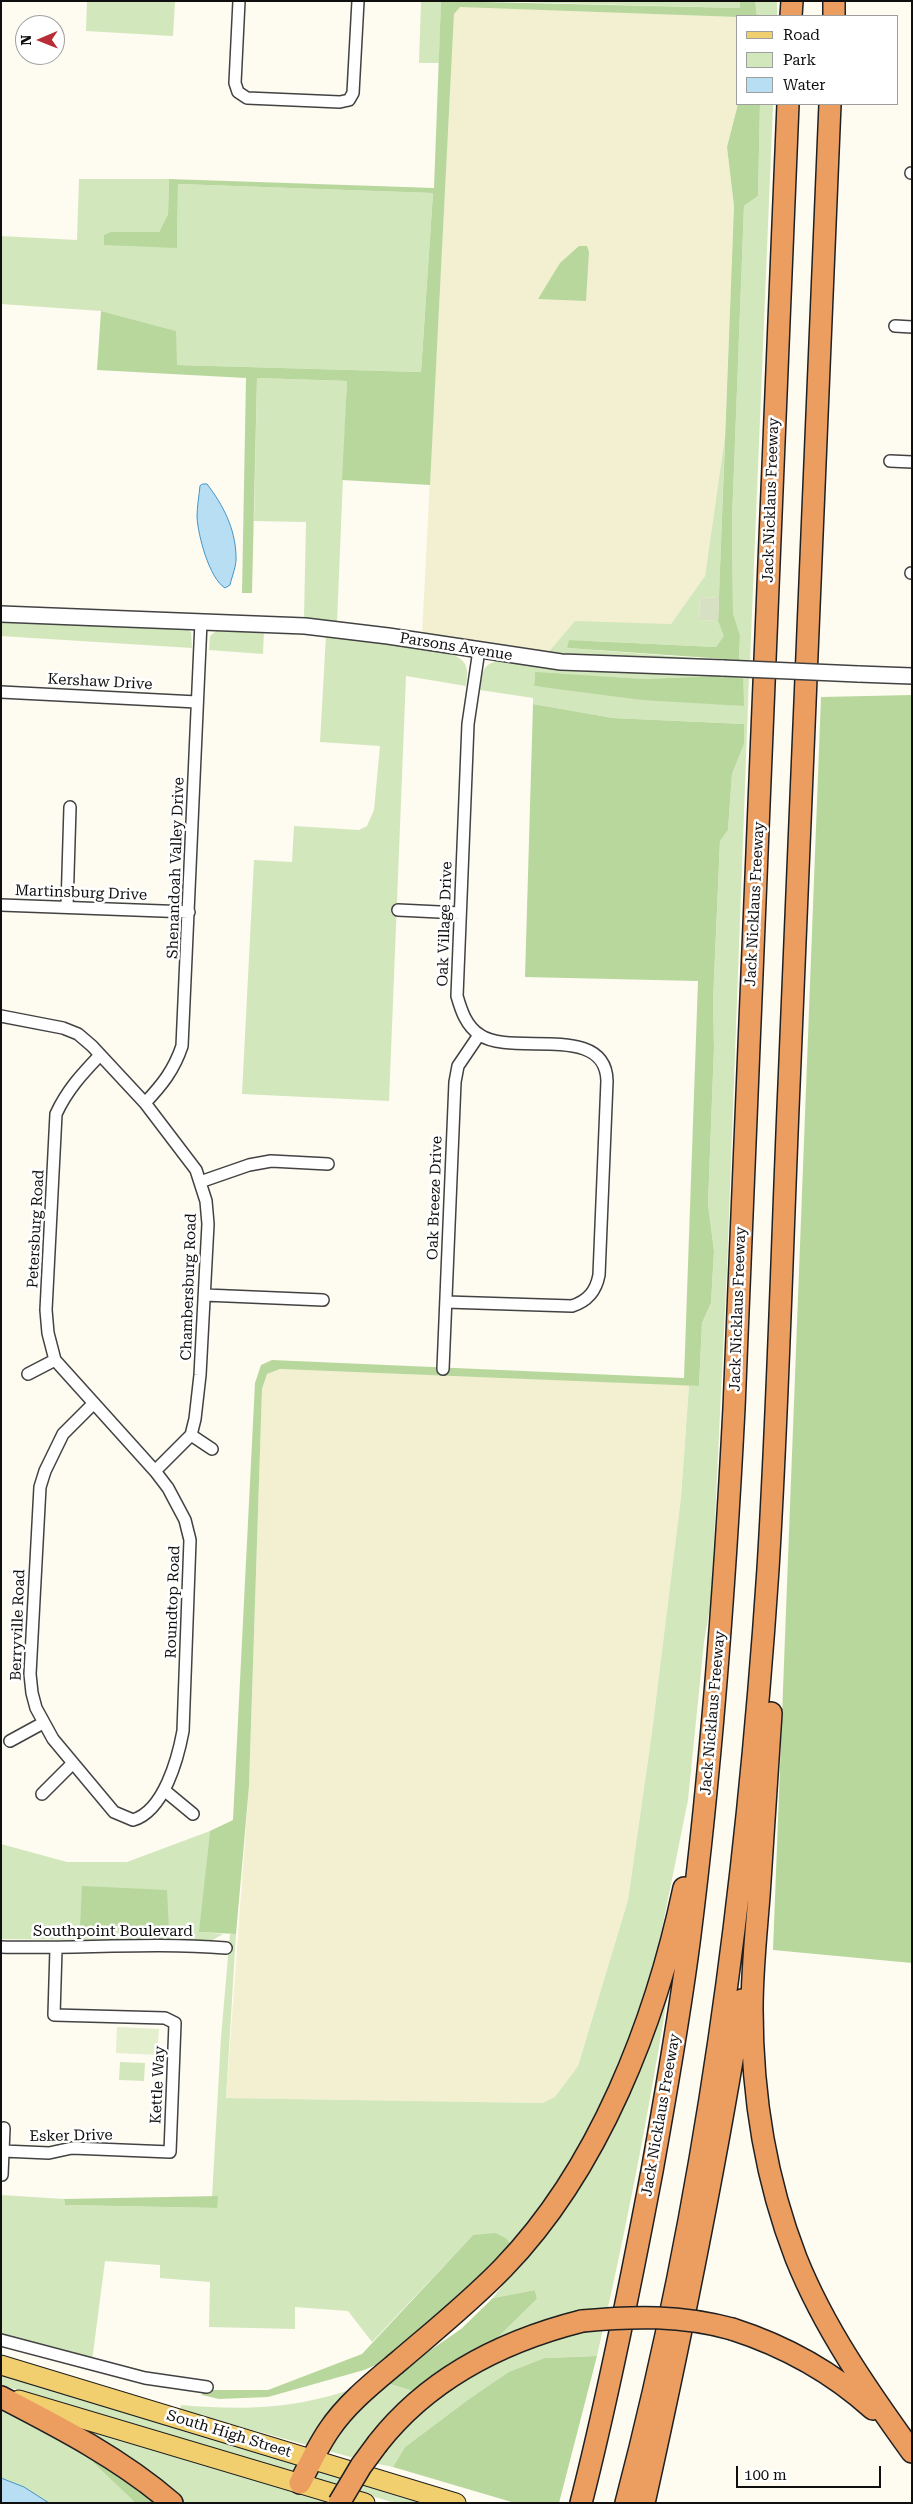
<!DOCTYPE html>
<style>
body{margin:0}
#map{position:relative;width:913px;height:2504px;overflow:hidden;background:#fefbf1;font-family:"Roboto Serif",serif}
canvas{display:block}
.frame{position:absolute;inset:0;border:2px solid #0f0f0f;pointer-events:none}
.legend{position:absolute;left:736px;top:15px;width:162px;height:90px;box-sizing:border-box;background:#fff;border:1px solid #9f9f9f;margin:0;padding:6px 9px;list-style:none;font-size:15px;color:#0f0f0f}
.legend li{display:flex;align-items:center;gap:10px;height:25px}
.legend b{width:25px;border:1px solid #9f9f9f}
.north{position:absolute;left:15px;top:15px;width:50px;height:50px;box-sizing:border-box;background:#fff;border:1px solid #9f9f9f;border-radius:50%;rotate:269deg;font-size:14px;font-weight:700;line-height:20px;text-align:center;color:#0f0f0f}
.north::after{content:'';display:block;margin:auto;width:18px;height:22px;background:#b72e36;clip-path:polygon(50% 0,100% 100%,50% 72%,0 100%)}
.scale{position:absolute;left:736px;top:2466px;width:145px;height:22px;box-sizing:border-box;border:2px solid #0f0f0f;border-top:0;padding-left:6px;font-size:15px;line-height:18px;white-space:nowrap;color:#0f0f0f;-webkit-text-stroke:4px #fff;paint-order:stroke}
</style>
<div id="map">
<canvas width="913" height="2504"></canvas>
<div class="frame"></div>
<ul class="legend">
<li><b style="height:6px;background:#f1cf6e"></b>Road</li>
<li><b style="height:14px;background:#d3e7bc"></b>Park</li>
<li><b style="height:14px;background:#b8def3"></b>Water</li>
</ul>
<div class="north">N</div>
<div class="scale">100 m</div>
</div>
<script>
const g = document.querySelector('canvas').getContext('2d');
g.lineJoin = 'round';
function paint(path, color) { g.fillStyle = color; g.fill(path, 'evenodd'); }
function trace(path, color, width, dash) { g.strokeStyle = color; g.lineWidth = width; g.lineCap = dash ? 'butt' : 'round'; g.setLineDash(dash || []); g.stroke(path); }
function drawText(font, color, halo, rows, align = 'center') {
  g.font = font + ' "Roboto Serif",serif'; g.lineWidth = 5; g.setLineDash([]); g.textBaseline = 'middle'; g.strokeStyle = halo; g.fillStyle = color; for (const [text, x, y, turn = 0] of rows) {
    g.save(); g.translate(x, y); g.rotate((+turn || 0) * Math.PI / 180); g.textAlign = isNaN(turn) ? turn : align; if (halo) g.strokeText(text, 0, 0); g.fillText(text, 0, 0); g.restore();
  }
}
paint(new Path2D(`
 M460 6 737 17 738 104 727 147 734 206 725 436 705 576 671 624H662L547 654 422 635 454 13Z
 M280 1369 689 1385 681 1497 652 1732 628 1900 578 2066 555 2098 542 2103 226 2098 249 1786 262 1389 267 1374Z`), '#f3f0d2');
paint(new Path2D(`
 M87 1H175L173 36 86 31Z
 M421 1H441L439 63H419Z
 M480 1H740V8Z
 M755 1H777V16H757Z
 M760 104H773L750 661 739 660 740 635 733 613 732 520 744 206 758 196Z
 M79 179H169L168 214 159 232H111L177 248 178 184 433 193 421 372 176 365 175 331 101 311 1 304V236L77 240Z
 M257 378 347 381 337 623 304 619 306 522 254 521Z
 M725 436 719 598 700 597 699 620 718 621 725 636 716 647 570 640 567 648 710 659 667 660 547 654 575 621 671 624 705 576Z
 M1 618 182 626 191 632 192 648 1 636Z
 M220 628 264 631 263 654 209 650 210 636Z
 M326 635 442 651C464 658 470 662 466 686L406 676 389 1101 242 1094 254 860 292 862 294 826 359 830 367 826 374 810 380 746 320 742Z
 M501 660 716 676 645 679 535 673 534 686 743 706V678H749L727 1268 711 1601 704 1642 688 1800 654 1968 636 2031 581 2150 515 2252 473 2235 372 2342 348 2311 295 2307V2329L209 2327 210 2282 160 2278V2265L105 2261 92 2361 1 2336V2195L64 2199 65 2205 217 2208V2196L212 2198 221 2037 230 1934H236L226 2098 542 2103 555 2097 578 2066 628 1900 652 1732 681 1497 689 1385 699 1386 702 1323 711 1303 714 1251 708 1204 714 1047 713 1001 720 841 728 830 732 774 744 744V724L613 718 533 704V698L480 690C483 672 481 664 501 660Z
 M210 1831 200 1932 223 1934 211 1941 1 1939V1844L67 1862H127Z
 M673 1960C655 2078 633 2195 607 2312L494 2341 537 2299 535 2290 493 2298 536 2241Z
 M120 2062 145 2063 144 2081 119 2080Z
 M604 2324 597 2356 545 2358 465 2402 405 2447 393 2467 368 2462 395 2429 495 2357Z
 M1 2372 436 2503H395L1 2385Z
 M388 2375 390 2384 413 2391 354 2458 180 2410 181 2405C261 2412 314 2407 388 2375Z
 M1 2409 86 2448 162 2503H1Z
 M81 2428 329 2500 328 2503H183L157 2476Z`), '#d3e7bc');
paint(new Path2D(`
 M441 1 740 8V1H755L757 16 737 17 460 7 454 14 430 485 342 480 347 381 257 378 252 593H242L246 378 97 370 101 311 176 331 177 365 421 372 433 193 178 184 177 248 104 245V235L111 232H159L168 214 169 179 434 188Z
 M738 104H760L758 196 744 206 732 520 733 613 740 635 739 660 567 648 569 640 716 647 724 636 718 621 734 206 727 147Z
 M579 246H587L589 252 586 301 538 299 560 263Z
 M535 672 645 679 716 676 743 678 744 706 642 700 534 686Z
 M912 695V1963L773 1950 821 697Z
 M533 704 613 718 744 724V744L732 774 728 830 720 841 713 1001 714 1047 708 1204 714 1251 711 1303 702 1323 699 1386 280 1369 267 1374 262 1389 249 1786 236 1934 199 1932 210 1831 233 1820 255 1383 261 1365 272 1360 684 1378 698 981 525 977Z
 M82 1886 167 1890 169 1931 80 1928Z
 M218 2196 217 2208 65 2205 64 2199Z
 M496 2233 507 2239 515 2252 404 2353 364 2370 268 2397 219 2399 202 2395V2390H268L362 2354 473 2235Z
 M535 2290 537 2299 494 2341 449 2364 413 2391 390 2384 388 2375 422 2356 461 2329 493 2298Z
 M597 2356 559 2503H515L393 2467 405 2447 465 2402 509 2372 545 2358Z
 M86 2448 162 2503H136L94 2463Z`), '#b8d79c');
paint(new Path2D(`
 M700 597 719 598 718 621 699 620Z`), '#d7e0c2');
paint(new Path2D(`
 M117 2027 159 2029 157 2055 116 2053Z`), '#e4efcd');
const water = new Path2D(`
 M203 484H207C223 505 235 528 236 555 237 565 232 576 230 585L225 588C209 578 198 535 197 517 197 507 199 496 200 486Z
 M1 2478 24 2487 49 2503H1Z`);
paint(water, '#b8def3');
trace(water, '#4394c6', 1);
const minor = new Path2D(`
 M239 1 235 83 238 92 247 98 340 102 349 100 353 93 358 1
 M911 173H912
 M895 326 912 327
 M890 461 912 462
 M911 573H912
 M1 692 197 702
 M1 905 189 912
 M67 907 70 807
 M398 910 460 913
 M1 1016 63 1028 78 1034 92 1046 145 1103 196 1170 206 1201 208 1224 200 1375 195 1419 191 1435 155 1471
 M145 1103C162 1085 174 1070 182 1046L201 622
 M200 1182 249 1165 271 1161 328 1164
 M205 1295 323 1300
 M446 1302 572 1306C588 1301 596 1291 599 1275L607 1081C606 1022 512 1057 480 1035 466 1026 461 1010 457 996L468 724 479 650
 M443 1369 455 1082 458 1066 479 1035
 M28 1374 55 1360
 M93 1404 63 1434 45 1471 40 1487 30 1674 32 1693 36 1708 53 1739 114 1812 133 1820C164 1811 178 1758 183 1731L190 1540 185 1520 168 1488 155 1471 55 1360 48 1333 46 1310 56 1114C67 1090 82 1074 100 1055
 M191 1435 212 1449
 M10 1741 43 1723
 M164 1790 193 1814
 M42 1794 73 1763
 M1 1947C76 1949 151 1942 226 1948
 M3 2151 49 2153 72 2148 170 2152 175 2023 165 2018 54 2015 56 1949
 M2 2175 4 2128
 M1 2340 145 2378 207 2387`);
const tertiary = new Path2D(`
 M1 614 305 626 388 636 561 662 723 668
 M858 674 912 676`);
const primary = new Path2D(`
 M1 2365 456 2503
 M19 2400 365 2503`);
const motorway = new Path2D(`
 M791 16 792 1
 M834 16V1
 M771 1713C767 1774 763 1835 759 1896 756 1934 752 1971 752 2009 752 2094 765 2178 796 2258 824 2328 868 2391 912 2452
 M732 2329C785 2346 832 2372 873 2409
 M1 2397C61 2428 121 2459 172 2503
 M378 2443C429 2378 503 2341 582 2321
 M300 2483C309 2465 318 2446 329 2430 347 2403 374 2382 399 2361 434 2331 470 2302 503 2268 599 2169 656 2021 684 1888
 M581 2503C609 2393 631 2282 652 2171 666 2093 680 2014 690 1935 712 1760 725 1584 734 1408L788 104
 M626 2503C706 2198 747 1883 768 1569 778 1408 782 1246 789 1085 802 758 816 431 830 104
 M644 2503C681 2336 715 2169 742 2000`);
trace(minor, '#424242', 14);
trace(tertiary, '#424242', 18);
trace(primary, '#202020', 21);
trace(motorway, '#202020', 24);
trace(minor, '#fff', 11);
trace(tertiary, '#fff', 15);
trace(primary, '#f1cf6e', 19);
trace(motorway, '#ec9e61', 21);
const tertiaryBridge = new Path2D(`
 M723 668 858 674`);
const motorwayBridge = new Path2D(`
 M582 2321C634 2316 681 2315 732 2329
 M339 2503 361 2466 378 2443`);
trace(tertiaryBridge, '#424242', 18, []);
trace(motorwayBridge, '#202020', 24, []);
trace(tertiaryBridge, '#fff', 15);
trace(motorwayBridge, '#ec9e61', 21);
drawText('15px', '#0f0f0f', '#fff', [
 ["Jack Nicklaus Freeway",771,500,-88],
 ["Parsons Avenue",456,647,9],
 ["Kershaw Drive",100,682,3],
 ["Shenandoah Valley Drive",176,868,-88],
 ["Martinsburg Drive",81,893,2],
 ["Jack Nicklaus Freeway",755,904,-87],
 ["Oak Village Drive",445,924,-88],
 ["Oak Breeze Drive",435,1198,-88],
 ["Petersburg Road",36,1229,-87],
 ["Chambersburg Road",189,1287,-88],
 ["Jack Nicklaus Freeway",738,1309,-88],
 ["Roundtop Road",173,1602,-88],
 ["Berryville Road",18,1625,-88],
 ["Jack Nicklaus Freeway",713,1713,-85],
 ["Southpoint Boulevard",113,1932],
 ["Kettle Way",158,2085,-87],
 ["Jack Nicklaus Freeway",661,2115,-80],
 ["Esker Drive",71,2136,-1],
 ["South High Street",229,2434,17]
]);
</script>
